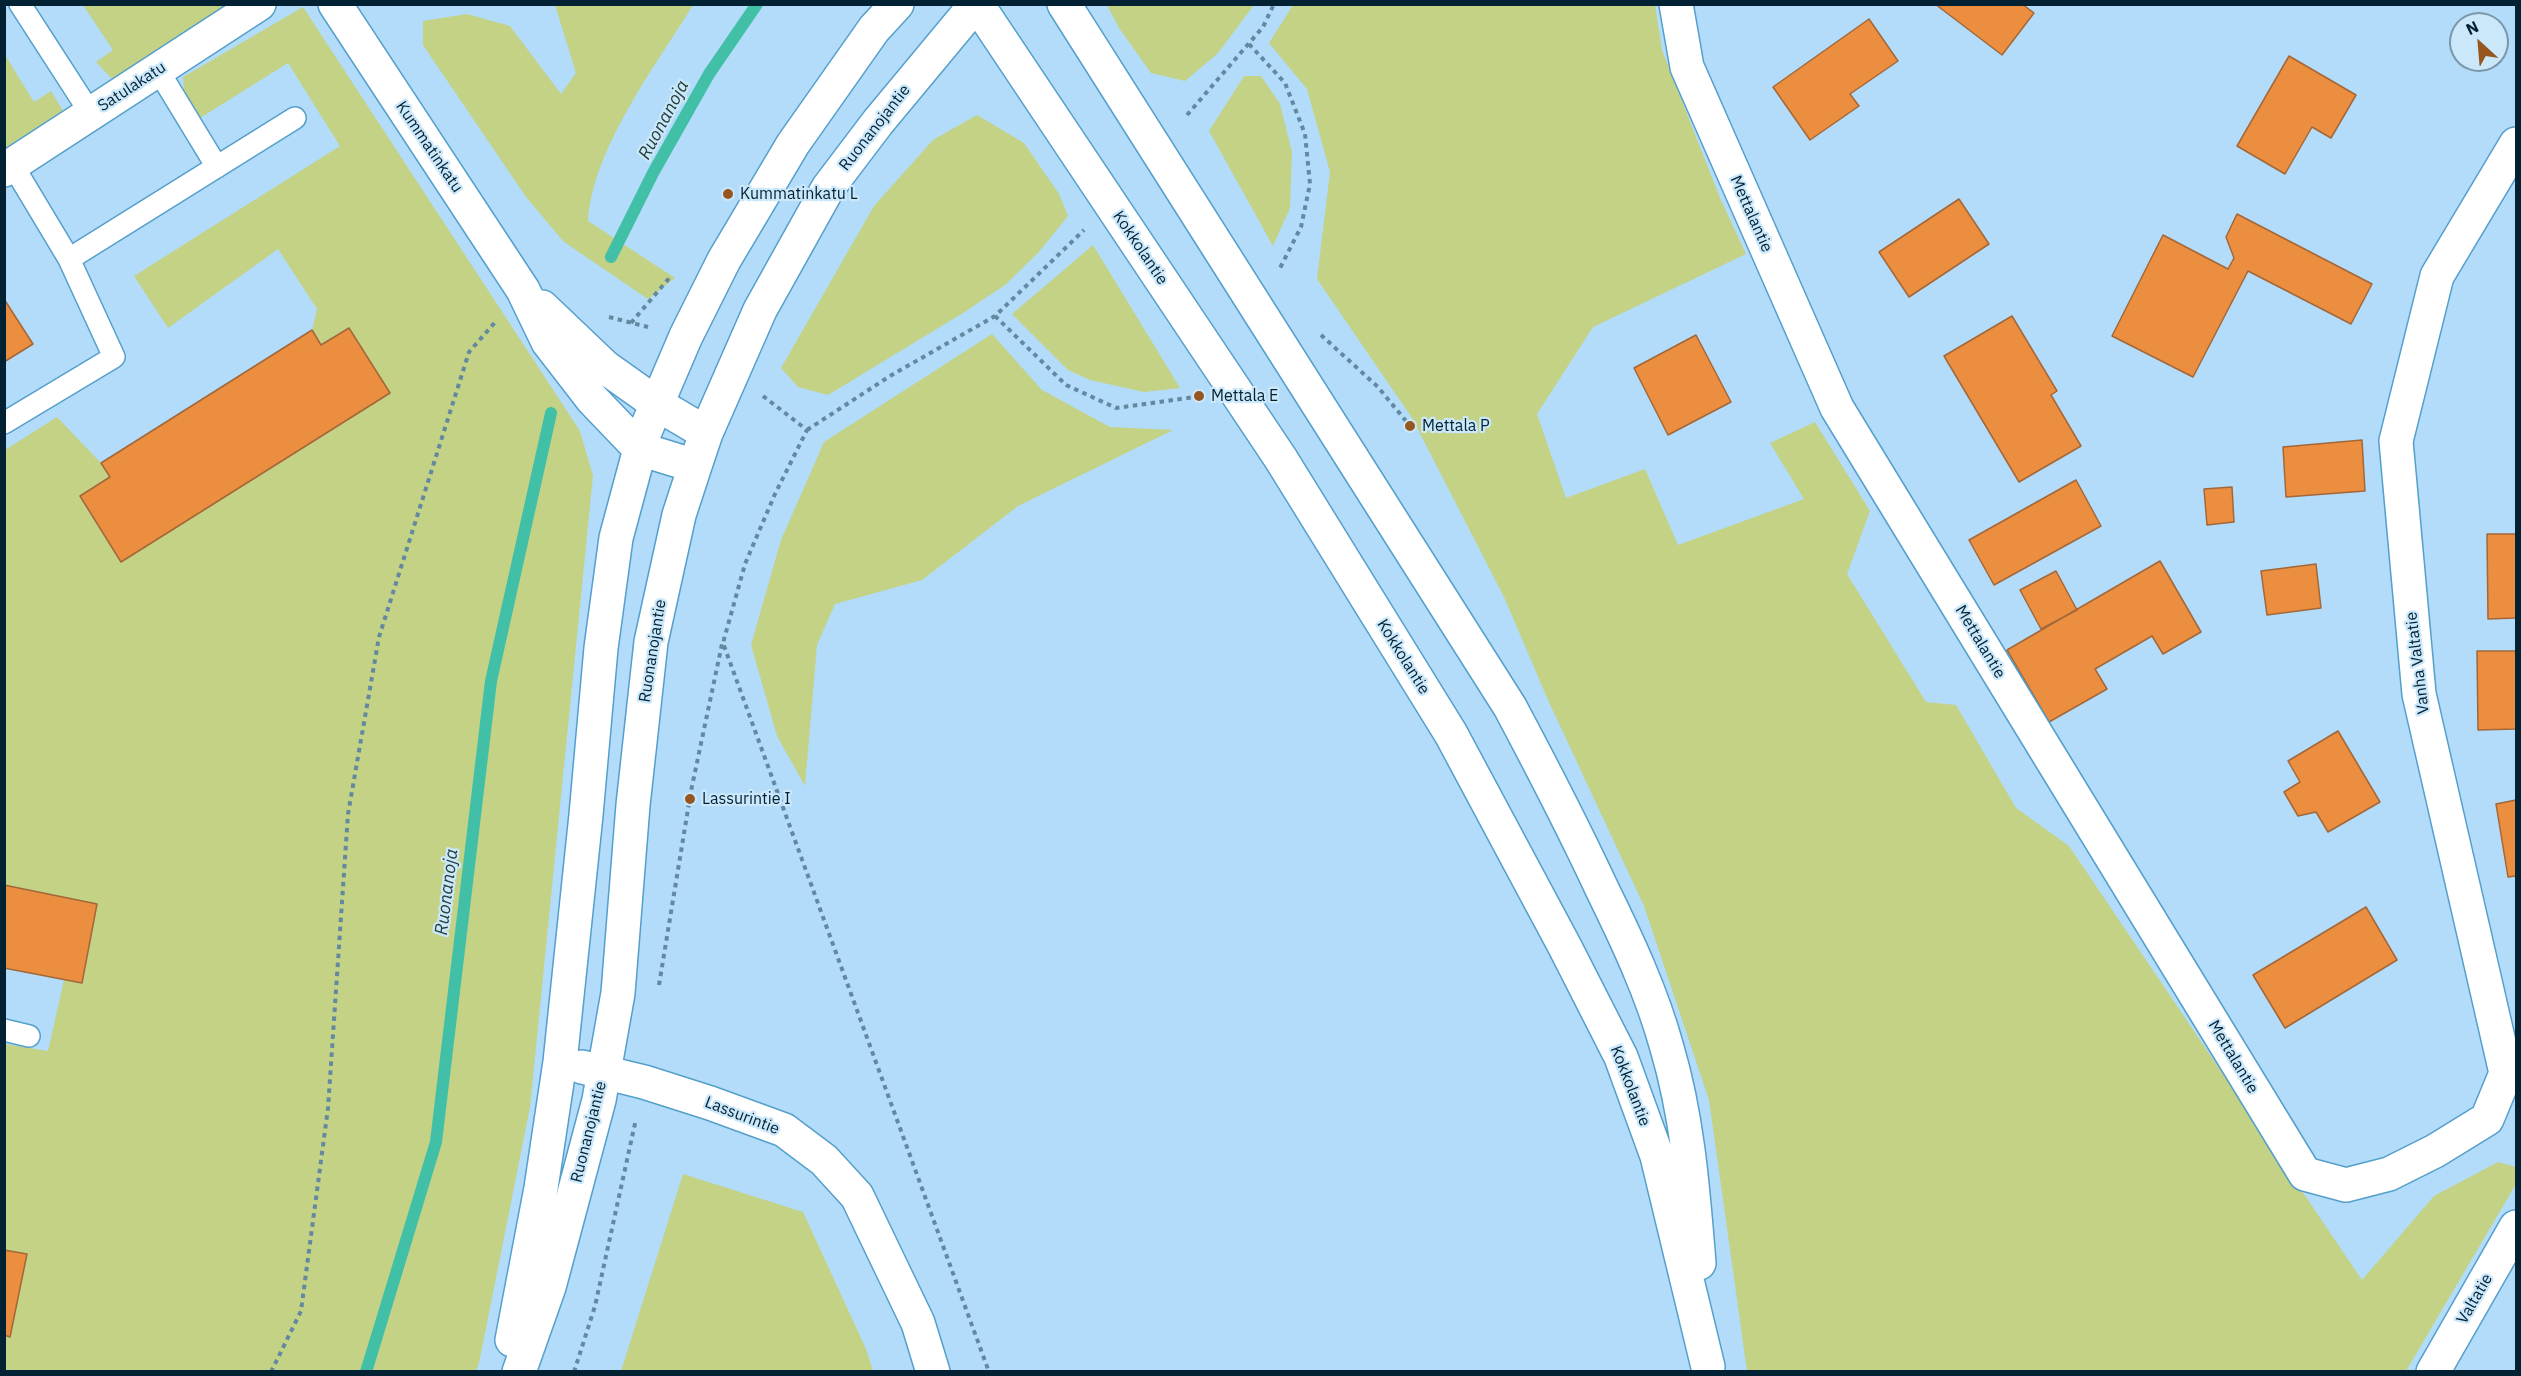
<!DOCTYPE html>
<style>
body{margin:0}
#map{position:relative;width:2521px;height:1376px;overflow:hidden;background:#b2dcf9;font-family:"IBM Plex Sans",sans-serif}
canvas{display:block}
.frame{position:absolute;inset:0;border:6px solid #022133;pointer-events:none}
.north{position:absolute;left:2449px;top:12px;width:60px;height:60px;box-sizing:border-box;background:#cbe8fb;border:2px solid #7b98ab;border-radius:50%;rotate:334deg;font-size:16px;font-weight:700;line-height:24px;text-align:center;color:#022133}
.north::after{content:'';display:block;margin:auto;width:21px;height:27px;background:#96561f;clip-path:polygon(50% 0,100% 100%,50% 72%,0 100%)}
</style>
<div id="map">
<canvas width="2521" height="1376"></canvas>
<div class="frame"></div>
<div class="north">N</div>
</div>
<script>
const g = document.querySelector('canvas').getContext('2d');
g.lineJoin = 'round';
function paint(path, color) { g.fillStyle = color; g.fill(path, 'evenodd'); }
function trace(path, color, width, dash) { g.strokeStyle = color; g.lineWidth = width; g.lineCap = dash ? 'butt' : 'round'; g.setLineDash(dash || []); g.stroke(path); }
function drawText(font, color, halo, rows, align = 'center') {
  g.font = font + ' "IBM Plex Sans",sans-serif'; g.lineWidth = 4.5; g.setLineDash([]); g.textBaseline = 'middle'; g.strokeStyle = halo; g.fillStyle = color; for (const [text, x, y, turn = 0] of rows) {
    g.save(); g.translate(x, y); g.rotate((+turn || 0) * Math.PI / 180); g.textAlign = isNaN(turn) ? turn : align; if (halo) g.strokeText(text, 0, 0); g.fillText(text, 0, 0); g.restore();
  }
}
paint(new Path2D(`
 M83 5H231L113 80 96 62 113 50Z
 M555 5H693C655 67 593 148 588 221L675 278 648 299 564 242 526 197 423 45V21L467 14 510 26 561 94 576 73Z
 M1107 5H1254L1218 53 1185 81 1151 73 1119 28Z
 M1293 5H1655L1662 50 1720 198 1746 254 1593 327 1537 414 1566 498 1645 469 1678 545 1804 499 1770 443 1815 422 1870 511 1847 574 1926 702 1956 705 2016 808 2069 846 2362 1280 2434 1196 2498 1162 2516 1167V1184L2406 1371H1747L1709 1100 1644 906 1548 700 1504 597 1412 418 1317 279 1330 172 1307 89 1269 43Z
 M303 7 580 431 593 476 530 1107 479 1363 476 1371H5V1335L10 1336 27 1255 5 1250 4 1044 48 1051 64 980 82 983 97 904 5 885V450L57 417 101 463 110 477 80 497 121 561 389 393 349 328 321 345 312 330 317 309 278 249 168 328 134 276 340 146 288 63 200 118 184 92 183 77Z
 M5 55 34 102 51 91 63 111 5 148Z
 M1244 76H1261L1280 104 1292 152 1290 208 1273 246 1209 131Z
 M977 115 1024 143 1059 194 1068 216 1038 253 1005 285 963 313 828 395 798 387 781 368 874 206 933 140Z
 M1093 245 1180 388 1144 392 1090 380 1068 370 1012 314Z
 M992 334 1042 390 1110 427 1173 430 1018 506 922 580 835 604 817 645 805 786 777 736 751 645 781 540 824 442Z
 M683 1174 803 1212 866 1349 873 1371H621Z`), '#c3d285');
trace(new Path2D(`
 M611 257 653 173 709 74 757 4
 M366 1372 436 1142 491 681 551 413`), '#41bfa7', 12);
const building = new Path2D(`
 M1935 4H2022L2034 13 2002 55Z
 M1869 19 1898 61 1850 94 1859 106 1810 140 1773 87Z
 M2289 56 2356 95 2331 138 2312 127 2285 174 2237 146Z
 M1959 199 1989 244 1909 297 1879 252Z
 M2237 214 2372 284 2351 324 2248 271 2193 377 2112 336 2163 235 2228 269 2234 258 2226 237Z
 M4 299 33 344 4 362Z
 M2012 316 2057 391 2051 395 2081 446 2019 482 1944 356Z
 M349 328 390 393 121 562 80 496 110 477 101 463 312 330 321 345Z
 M1696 335 1731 402 1668 435 1634 368Z
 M2362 440 2365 491 2286 497 2283 447Z
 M2076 480 2101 526 1994 585 1969 540Z
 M2232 487 2234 522 2207 525 2204 489Z
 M2487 534H2516V618L2488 619Z
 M2160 561 2201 632 2163 654 2152 636 2095 669 2107 689 2049 722 2007 650Z
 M2316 564 2321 608 2267 615 2261 571Z
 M2056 571 2077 610 2041 629 2020 590Z
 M2477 651H2516V729L2478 730Z
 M2338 731 2380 802 2328 832 2316 812 2298 816 2284 792 2300 782 2288 761Z
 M2516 800V876L2508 877 2496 804Z
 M4 885 97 904 82 983 4 968Z
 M2366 907 2397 960 2285 1028 2253 975Z
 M4 1250 27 1254 10 1337 4 1335Z`);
paint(building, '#eb8e40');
trace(building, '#a36738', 1.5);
const service = new Path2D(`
 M20 4 91 114
 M158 70 217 167
 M69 259 295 118
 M4 423 114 357 69 259 12 164
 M4 1030 29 1036`);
const minor = new Path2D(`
 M335 4 523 290 548 342 592 399 640 449 695 466
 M1676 4 1687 67 1837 408 2305 1174 2346 1185 2389 1174 2435 1151 2487 1119 2506 1073 2419 694 2396 441 2437 276 2516 144
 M4 170 259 4
 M542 307 605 367 657 404 706 433
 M582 1067 644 1082 710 1103 784 1130 824 1160 857 1196 918 1323 933 1372
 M512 1340 541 1188 560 1062 586 815 601 648 616 538 644 434 686 336 724 260 793 144 874 29 897 4
 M519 1372 549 1287 599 1100 618 993 633 805 651 642 679 515 695 466 706 433 760 310 828 188 878 122 976 4`);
const secondary = new Path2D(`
 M977 4 1281 459 1451 734 1565 947 1621 1057 1657 1156 1708 1367
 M1064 4 1510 707C1542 767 1573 827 1602 889 1627 940 1652 993 1667 1048 1688 1119 1693 1190 1699 1263`);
const trunk = new Path2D(`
 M2433 1372 2516 1227`);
trace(service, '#559fcb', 24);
trace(minor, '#559fcb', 36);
trace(secondary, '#559fcb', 36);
trace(trunk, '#559fcb', 36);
trace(new Path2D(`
 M1249 44 1285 83 1305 134 1310 184 1301 227 1279 270
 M1187 115 1263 27 1274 4
 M995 316 1066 385 1116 408 1195 397
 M609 317 648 327
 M631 323 671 276
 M1321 335 1378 387 1410 426
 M763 396 807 430 775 494 745 564 723 643 989 1372
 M807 430 890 376 995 316 1084 230
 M659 985 691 791 722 644
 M271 1372 301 1311 328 1108 348 814 379 637 469 352 497 320
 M574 1372 595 1306 636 1119`), '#6388a0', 4, [4.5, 4.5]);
trace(service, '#fff', 21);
trace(minor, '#fff', 33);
trace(secondary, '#fff', 33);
trace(trunk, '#fff', 33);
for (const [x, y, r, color] of [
 [728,194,6,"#96561f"],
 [1199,396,6,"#96561f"],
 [1410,426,6,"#96561f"],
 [690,799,6,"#96561f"]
]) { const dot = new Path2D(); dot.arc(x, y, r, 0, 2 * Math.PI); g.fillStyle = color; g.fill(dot); trace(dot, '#cbe8fb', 2); }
drawText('16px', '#022133', '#cbe8fb', [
 ["Satulakatu",132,87,-33],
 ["Ruonanojantie",875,128,-52],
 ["Kummatinkatu",429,147,56],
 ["Mettalantie",1751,214,66],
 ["Kokkolantie",1140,248,56],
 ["Mettalantie",1980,642,59],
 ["Ruonanojantie",653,651,-81],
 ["Kokkolantie",1403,657,58],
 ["Vanha Valtatie",2418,663,-97],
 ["Mettalantie",2233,1057,59],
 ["Kokkolantie",1630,1086,69],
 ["Lassurintie",742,1116,21],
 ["Ruonanojantie",589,1132,-76],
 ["Valtatie",2475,1299,-60]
]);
drawText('16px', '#022133', '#cbe8fb', [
 ["Kummatinkatu L",740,194],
 ["Mettala E",1211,396],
 ["Mettala P",1422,426],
 ["Lassurintie I",702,799]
], 'left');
drawText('italic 18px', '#253f39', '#cbe8fb', [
 ["Ruonanoja",664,120,-62],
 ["Ruonanoja",447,892,-83]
]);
</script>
